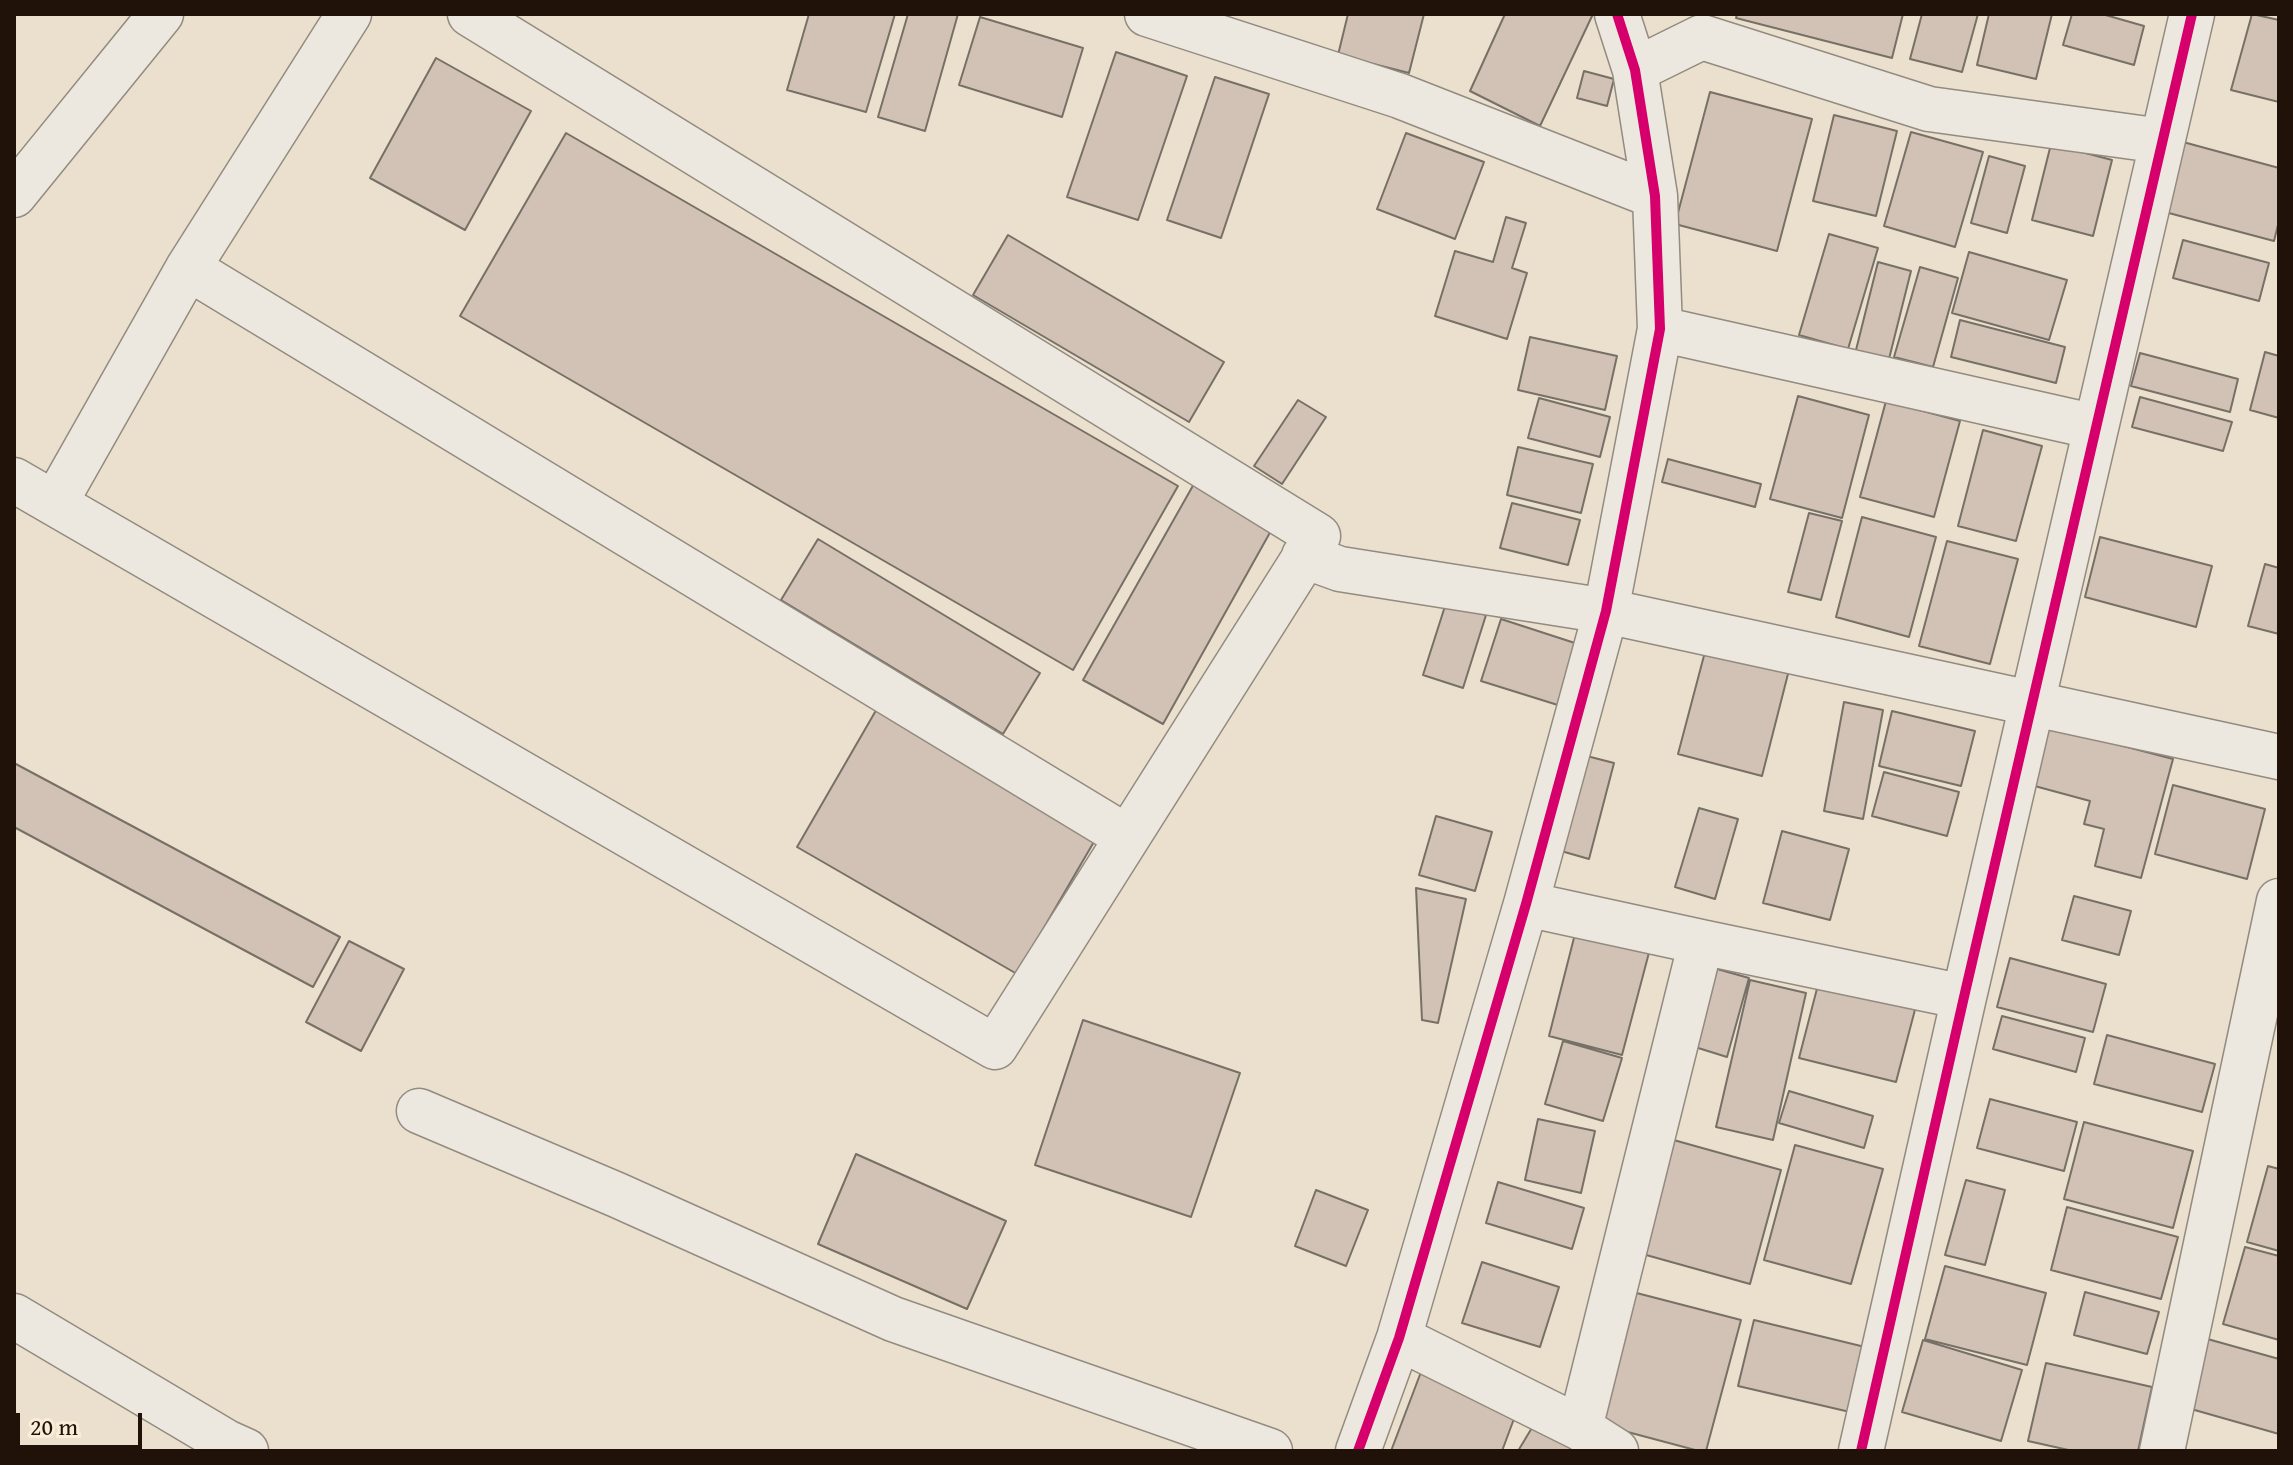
<!DOCTYPE html>
<style>
body{margin:0}
#map{position:relative;width:2293px;height:1465px;overflow:hidden;background:#eae0cd;font-family:"Gentium Book Plus",serif}
canvas{display:block}
.frame{position:absolute;inset:0;border:16px solid #211209;pointer-events:none}
.scale{position:absolute;left:16px;top:1413px;width:126px;height:36px;box-sizing:border-box;border:4px solid #211209;border-top:0;padding-left:10px;font-size:24px;line-height:28px;white-space:nowrap;color:#211209;-webkit-text-stroke:6px #f9edd7;paint-order:stroke}
</style>
<div id="map">
<canvas width="2293" height="1465"></canvas>
<div class="frame"></div>
<div class="scale">20 m</div>
</div>
<script>
const g = document.querySelector('canvas').getContext('2d');
g.lineJoin = 'round';
function paint(path, color) { g.fillStyle = color; g.fill(path, 'evenodd'); }
function trace(path, color, width, dash) { g.strokeStyle = color; g.lineWidth = width; g.lineCap = dash ? 'butt' : 'round'; g.setLineDash(dash || []); g.stroke(path); }
const building = new Path2D(`
 M809 14H895L866 112 787 90Z
 M908 14H958L925 131 878 117Z
 M1348 14H1424L1409 73 1338 55Z
 M1505 14H1593L1540 126 1470 91Z
 M1737 14H1903L1892 58 1736 18Z
 M1922 14H1978L1962 72 1910 59Z
 M1989 14H2052L2036 79 1977 65Z
 M2072 14H2102L2144 26 2134 65 2063 45Z
 M2252 14 2279 20V102L2231 90Z
 M980 17 1083 48 1062 117 959 85Z
 M1116 52 1187 76 1138 220 1067 197Z
 M436 58 531 111 465 230 370 178Z
 M1584 71 1614 79 1607 106 1577 98Z
 M1215 77 1269 94 1221 238 1167 220Z
 M1710 92 1812 119 1777 251 1675 224Z
 M1834 115 1897 131 1876 216 1813 201Z
 M1911 132 1983 152 1955 247 1884 226Z
 M566 133 1178 486 1073 670 460 316Z
 M1406 133 1484 162 1455 239 1377 209Z
 M2183 142 2279 168V221L2274 241 2165 212Z
 M2051 144 2112 160 2093 236 2032 220Z
 M1989 156 2025 166 2007 233 1971 223Z
 M1506 217 1526 223 1512 268 1527 273 1507 339 1435 316 1455 251 1493 262Z
 M1829 234 1878 248 1848 349 1799 335Z
 M1008 235 1224 362 1189 422 973 295Z
 M2183 240 2269 263 2259 301 2173 278Z
 M1969 252 2067 280 2049 340 1952 313Z
 M1878 262 1911 271 1886 371 1853 362Z
 M1920 267 1958 278 1933 367 1894 357Z
 M1960 320 2065 347 2056 383 1951 357Z
 M1530 337 1617 356 1605 410 1518 390Z
 M2265 352 2279 356V418L2250 410Z
 M2140 353 2238 379 2230 412 2131 386Z
 M1798 396 1869 415 1842 518 1770 499Z
 M2140 397 2232 422 2223 451 2132 427Z
 M1539 398 1610 417 1600 457 1528 438Z
 M1298 400 1326 417 1282 484 1254 466Z
 M1886 401 1960 421 1934 517 1860 497Z
 M1983 430 2042 446 2016 541 1958 526Z
 M1518 447 1593 464 1581 513 1507 495Z
 M1668 459 1761 484 1755 507 1662 482Z
 M1199 475 1277 520 1163 724 1083 680Z
 M1512 503 1580 520 1568 565 1500 548Z
 M1809 513 1842 521 1821 600 1788 592Z
 M1862 517 1936 537 1909 637 1836 617Z
 M2100 537 2212 566 2196 627 2085 597Z
 M818 539 1040 673 1003 734 781 600Z
 M1947 541 2018 559 1990 664 1919 646Z
 M2265 564 2279 568V634L2248 626Z
 M1446 603 1486 615 1463 688 1423 675Z
 M1501 619 1581 645 1561 706 1481 681Z
 M1706 648 1789 670 1762 776 1678 754Z
 M882 700 1102 828 1017 974 797 847Z
 M1844 702 1883 710 1863 819 1824 811Z
 M1892 711 1975 731 1961 786 1879 766Z
 M2047 726 2173 759 2141 878 2095 866 2104 829 2084 824 2090 801 2031 785Z
 M1579 754 1614 763 1589 859 1554 849Z
 M14 763 340 937 313 987 14 827Z
 M1884 772 1959 792 1947 836 1872 816Z
 M2173 785 2265 809 2247 879 2155 854Z
 M1699 808 1738 819 1715 899 1675 887Z
 M1436 816 1492 832 1475 891 1419 875Z
 M1782 831 1849 849 1830 920 1763 903Z
 M1416 888 1466 899 1438 1023 1422 1020Z
 M2074 896 2131 911 2119 955 2062 940Z
 M1577 926 1651 945 1622 1055 1549 1036Z
 M349 941 404 969 361 1051 306 1022Z
 M2010 958 2106 984 2093 1032 1997 1007Z
 M1703 965 1749 978 1727 1057 1679 1042Z
 M1820 977 1917 1002 1896 1082 1799 1058Z
 M1750 980 1806 993 1773 1140 1716 1127Z
 M2002 1016 2085 1038 2076 1072 1993 1049Z
 M1083 1020 1240 1073 1191 1217 1035 1165Z
 M2107 1035 2215 1064 2202 1112 2094 1084Z
 M1563 1041 1622 1058 1603 1121 1545 1104Z
 M1789 1091 1873 1116 1864 1148 1779 1123Z
 M1990 1099 2077 1122 2064 1171 1977 1148Z
 M1538 1119 1595 1131 1581 1193 1525 1180Z
 M2084 1122 2193 1151 2173 1228 2064 1199Z
 M1670 1139 1781 1170 1750 1284 1639 1253Z
 M1795 1145 1883 1169 1851 1284 1764 1260Z
 M856 1154 1006 1221 967 1309 818 1244Z
 M2268 1166 2279 1169V1251L2247 1242Z
 M1966 1180 2005 1190 1985 1265 1945 1255Z
 M1498 1182 1584 1208 1572 1249 1486 1223Z
 M1316 1190 1368 1210 1346 1266 1295 1246Z
 M2067 1207 2178 1237 2161 1299 2051 1270Z
 M2245 1247 2279 1256V1340L2223 1324Z
 M1482 1262 1559 1287 1540 1347 1462 1323Z
 M1945 1266 2046 1293 2027 1365 1925 1339Z
 M1625 1290 1741 1320 1706 1451H1699L1590 1422Z
 M2085 1292 2159 1312 2147 1354 2074 1335Z
 M1754 1320 1865 1347 1850 1412 1738 1386Z
 M2204 1338 2279 1359V1434L2184 1407Z
 M1923 1340 2022 1370 2001 1441 1902 1412Z
 M2046 1363 2152 1387 2138 1451H2073L2028 1441Z
 M1421 1372 1518 1408 1502 1451H1391Z
 M1533 1426 1577 1451H1518Z`);
paint(building, '#d2c2b5');
trace(building, '#777066', 2);
const minor = new Path2D(`
 M1147 14 1400 96 1655 196
 M1635 70 1702 37 1929 109 2162 141
 M14 195 161 14
 M188 268 1127 837
 M1660 329 2096 427
 M14 480 995 1047 1318 536 470 14
 M55 503 188 268 349 14
 M1304 556 1340 569 1606 611 2279 757
 M1526 904 1701 942
 M419 1111 617 1195 893 1319 1270 1451
 M14 1316 226 1442 246 1451
 M1399 1338 1580 1428 1616 1451
 M1580 1428 1701 942 1964 997
 M1358 1451 1399 1338 1526 904 1606 611 1660 329 1655 196 1635 70 1617 14
 M1861 1451 1964 997 2192 14
 M2162 1451 2279 901`);
trace(minor, '#938b80', 47);
trace(minor, '#ede8df', 44);
trace(new Path2D(`
 M1358 1451 1399 1338 1526 904 1606 611 1660 329 1655 196 1635 70 1617 14
 M1861 1451 1964 997 2192 14`), '#d6006c', 10);
</script>
